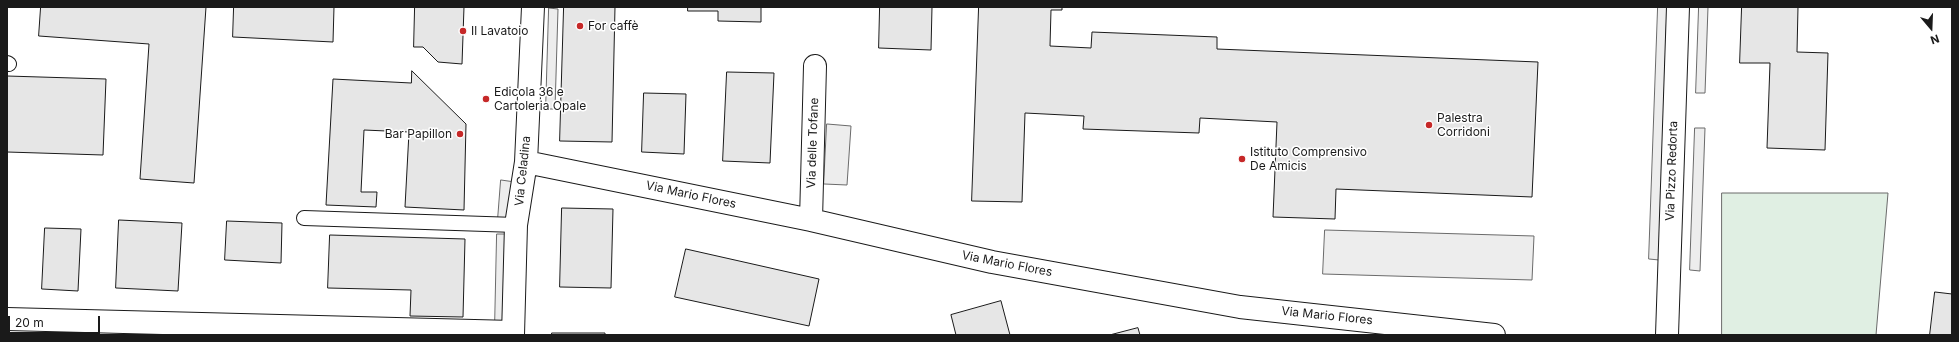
<!DOCTYPE html>
<meta charset="utf-8">
<style>
body{margin:0}
#map{position:relative;width:1959px;height:342px;overflow:hidden;background:#fff;font-family:Inter,sans-serif}
canvas{display:block}
.frame{position:absolute;inset:0;border:8px solid #1a1a1a;pointer-events:none}
.north{position:absolute;left:1911px;top:8px;width:40px;height:40px;-webkit-text-stroke:3px #fff;paint-order:stroke;rotate:161deg;font-size:11px;font-weight:700;line-height:16px;text-align:center;color:#1a1a1a}
.north::after{content:'';display:block;margin:auto;width:14px;height:18px;background:#1a1a1a;clip-path:polygon(50% 0,100% 100%,50% 72%,0 100%)}
.scale{position:absolute;left:8px;top:316px;width:92px;height:18px;box-sizing:border-box;border:2px solid #1a1a1a;border-top:0;padding-left:5px;font-size:12px;line-height:14px;white-space:nowrap;color:#1a1a1a;-webkit-text-stroke:3px #fff;paint-order:stroke}
</style>
<div id="map">
<canvas width="1959" height="342"></canvas>
<div class="frame"></div>
<div class="north">N</div>
<div class="scale">20 m</div>
</div>
<script>
const g = document.querySelector('canvas').getContext('2d');
g.lineJoin = 'round';
function paint(path, color) { g.fillStyle = color; g.fill(path, 'evenodd'); }
function trace(path, color, width, dash) { g.strokeStyle = color; g.lineWidth = width; g.lineCap = dash ? 'butt' : 'round'; g.setLineDash(dash || []); g.stroke(path); }
function drawText(font, color, halo, rows, align = 'center') {
  g.font = font + ' Inter,sans-serif'; g.lineWidth = 3; g.setLineDash([]); g.textBaseline = 'middle'; g.strokeStyle = halo; g.fillStyle = color; for (const [text, x, y, turn = 0] of rows) {
    g.save(); g.translate(x, y); g.rotate((+turn || 0) * Math.PI / 180); g.textAlign = isNaN(turn) ? turn : align; if (halo) g.strokeText(text, 0, 0); g.fillText(text, 0, 0); g.restore();
  }
}
const green = new Path2D(`
 M1722 193H1888L1876 335H1722Z`);
paint(green, '#e0efe3');
trace(green, '#6a6a6a', 1);
const parking = new Path2D(`
 M1658 7H1667L1659 260 1649 259Z
 M1699 7H1708L1705 93H1696Z
 M549 8 558 9 555 109H546Z
 M827 124 851 126 847 185 824 184Z
 M1695 128H1705L1700 271 1690 270Z
 M501 180 515 182 512 220 498 219Z
 M1325 230 1534 236 1532 280 1323 274Z
 M497 234H511L509 326H495Z`);
paint(parking, '#ededed');
trace(parking, '#6a6a6a', 1);
const building = new Path2D(`
 M41 7H206L194 183 140 179 149 44 39 36Z
 M234 7H334L333 42 233 37Z
 M415 7H464L462 64 438 62 423 47H414Z
 M564 7H615L612 142 560 141Z
 M688 7H761V22L718 21V11H688Z
 M880 7H932L931 50 879 48Z
 M979 7H1062V10H1051L1050 46 1091 48 1092 32 1217 37V49L1538 62 1532 197 1336 189 1335 219 1273 217 1277 122 1200 118 1199 133 1083 129 1084 116 1025 113 1022 202 972 201Z
 M1742 7H1798L1797 52 1828 53 1825 150 1767 148 1770 63H1740Z
 M412 71 466 124 464 210 405 207 409 132 364 130 361 192H377L376 207 326 205 333 79 411 83Z
 M727 72 774 73 770 163 723 161Z
 M7 76 106 79 103 155 7 152Z
 M644 93 686 94 684 154 642 152Z
 M562 208 613 209 611 288 560 287Z
 M119 220 182 223 178 291 116 288Z
 M227 221 282 223 281 263 225 260Z
 M45 228 81 229 78 291 42 289Z
 M330 235 465 239 463 317 410 316 411 290 328 288Z
 M686 249 819 279 809 326 675 297Z
 M1935 292 1952 294V335H1930Z
 M1001 301 1010 335H956L951 315Z
 M1138 328 1140 335H1110Z
 M552 333H605V335H552Z`);
paint(building, '#e6e6e6');
trace(building, '#1a1a1a', 1);
const lane = new Path2D(`
 M7 63 9 64
 M304 218 516 225`);
const street = new Path2D(`
 M526 162 811 220 992 262 1240 307 1494 335
 M811 220 815 66
 M7 319 513 332
 M513 335 516 225 526 162 533 7
 M1667 335 1678 7`);
trace(lane, '#1a1a1a', 16);
trace(street, '#1a1a1a', 24);
trace(lane, '#fff', 14);
trace(street, '#fff', 22);
for (const [x, y, r, color] of [
 [580,26,4,"#c62828"],
 [463,31,4,"#c62828"],
 [486,99,4,"#c62828"],
 [1429,125,4,"#c62828"],
 [460,134,4,"#c62828"],
 [1242,159,4,"#c62828"]
]) { const dot = new Path2D(); dot.arc(x, y, r, 0, 2 * Math.PI); g.fillStyle = color; g.fill(dot); trace(dot, '#fff', 1.5); }
drawText('12px', '#1a1a1a', '#fff', [
 ["For caffè",588,26],
 ["Il Lavatoio",471,31],
 ["Edicola 36 e",494,92],
 ["Cartoleria Opale",494,106],
 ["Palestra",1437,118],
 ["Corridoni",1437,132],
 ["Bar Papillon",452,134,"right"],
 ["Istituto Comprensivo",1250,152],
 ["De Amicis",1250,166]
], 'left');
drawText('12px', '#1a1a1a', '#fff', [
 ["Via delle Tofane",813,143,-88],
 ["Via Celadina",523,171,-84],
 ["Via Pizzo Redorta",1672,171,-88],
 ["Via Mario Flores",691,195,12],
 ["Via Mario Flores",1007,264,11],
 ["Via Mario Flores",1327,316,6]
]);
</script>
